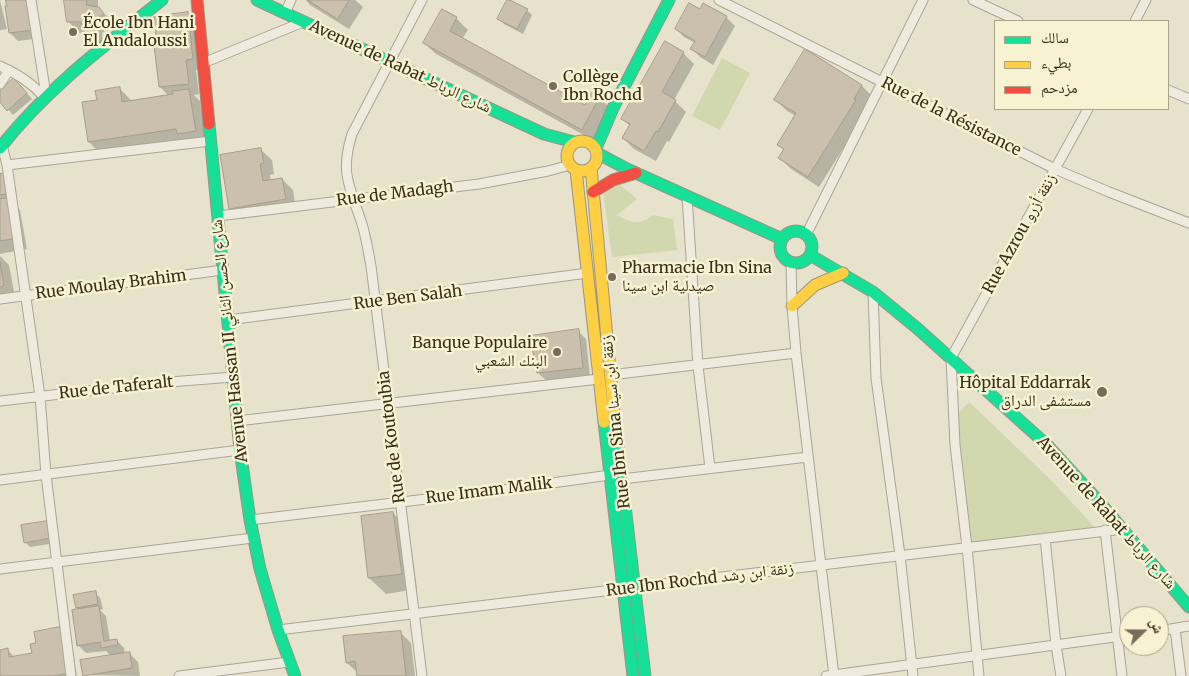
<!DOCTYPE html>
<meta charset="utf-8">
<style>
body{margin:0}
#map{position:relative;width:1189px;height:676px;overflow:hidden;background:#e6e2cc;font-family:Merriweather,"Noto Naskh Arabic",serif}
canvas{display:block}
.legend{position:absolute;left:994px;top:20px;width:175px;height:90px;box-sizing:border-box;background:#f7f2d1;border:1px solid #aba489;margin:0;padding:6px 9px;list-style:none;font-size:15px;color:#3a2f1d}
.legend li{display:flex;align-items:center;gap:10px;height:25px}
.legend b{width:25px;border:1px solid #aba489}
.north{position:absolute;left:1119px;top:606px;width:50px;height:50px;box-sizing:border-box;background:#f7f2d1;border:1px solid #aba489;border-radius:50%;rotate:68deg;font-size:14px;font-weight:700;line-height:20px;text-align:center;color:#3a2f1d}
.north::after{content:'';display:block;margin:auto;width:18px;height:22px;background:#766e5a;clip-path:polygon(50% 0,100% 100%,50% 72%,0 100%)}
</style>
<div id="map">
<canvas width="1189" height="676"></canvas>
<ul class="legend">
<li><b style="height:6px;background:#16e098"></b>سالك</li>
<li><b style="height:6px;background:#ffcf43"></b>بطيء</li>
<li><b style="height:6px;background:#f24e42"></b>مزدحم</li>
</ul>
<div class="north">ش</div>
</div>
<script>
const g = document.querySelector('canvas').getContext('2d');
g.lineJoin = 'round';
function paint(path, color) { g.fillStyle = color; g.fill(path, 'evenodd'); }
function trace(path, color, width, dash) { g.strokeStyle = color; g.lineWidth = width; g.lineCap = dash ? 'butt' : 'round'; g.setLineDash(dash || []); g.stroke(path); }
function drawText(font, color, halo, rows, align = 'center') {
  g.font = font + ' Merriweather,"Noto Naskh Arabic",serif'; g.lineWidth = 5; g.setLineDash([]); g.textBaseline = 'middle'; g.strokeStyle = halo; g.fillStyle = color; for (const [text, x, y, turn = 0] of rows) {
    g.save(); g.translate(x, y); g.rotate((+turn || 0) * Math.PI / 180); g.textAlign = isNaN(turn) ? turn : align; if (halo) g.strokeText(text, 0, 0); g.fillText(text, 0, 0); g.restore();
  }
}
paint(new Path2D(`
 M722 58 750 73 720 130 692 116Z
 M620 185 637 199 617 215C632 223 639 226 653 215L673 219 677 250 612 257 603 190Z
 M969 402 1051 480 1100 533 966 548 953 419Z`), '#d1d8ad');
paint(new Path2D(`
 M0 0 7 29 0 30Z
 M6 0 34 3 36 6 41 38 18 41 10 33Z
 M66 0H98V8L110 19 114 25 102 33 103 43 98 44 86 32 79 33 68 21Z
 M306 0H355L363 7 349 29 310 5Z
 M704 5 726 17 735 26 713 65 700 57 692 49 695 43 684 37 676 29 700 11Z
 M442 10 457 19 468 30 462 39 585 106 592 94 599 97 610 108 593 140 436 54 424 43Z
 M527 10 532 15 523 34 504 24 499 19Z
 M187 14 198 25 204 69 196 70 199 94 194 95 200 101 206 142 100 153 89 142 98 101 120 89 131 100V102L169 96 160 87Z
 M805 50 862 86 873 97 866 112 819 187 791 169 780 158 784 150 778 144 796 116 787 111 776 100Z
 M683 53 694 64 674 100 686 112 669 142 667 141 656 161 634 149 623 138 630 126 622 119Z
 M20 85 32 99 13 115 0 100V92Z
 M260 149 272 160 274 174 270 175 271 181 282 179 293 190 296 210 241 219 230 208Z
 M0 175 10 199 20 210 27 249 0 254Z
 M0 256 9 265 15 297 0 299Z
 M578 331 586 339 590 376 547 381 538 373Z
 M393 513 409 530 417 589 386 594 369 578Z
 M47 522 56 543 30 547 25 542Z
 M95 593 100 598 103 609 100 610 106 616 110 641 116 640 124 648 125 654 129 653 138 662 140 676 84 675 111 656 106 651 86 653 78 645 80 611 77 608Z
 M60 628 71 639 77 676H0V651L7 649 15 658 33 654 37 644Z
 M400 632 411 643 415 676H358V673L347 663Z`), '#0003');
const building = new Path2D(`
 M6 0H29L33 30 9 33 5 6H6Z
 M64 0H87L86 5 99 7 104 14 91 22 93 32 85 34 81 22H67Z
 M308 0H349L338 19Z
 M507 0H510L528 9 517 29 497 19Z
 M689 3 700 9 703 3 727 16 705 57 690 49 695 41 675 29Z
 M442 9 457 17 450 31 585 105 592 92 600 96 582 130 423 43Z
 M188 12 193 59 186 60 189 84 159 87 153 37H156L154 17Z
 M665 41 684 52 662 92 676 100 658 132 656 131 644 151 622 138 630 124 621 119Z
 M805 49 862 85 854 99 856 100 808 177 778 158 784 149 777 145 796 113 774 100Z
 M14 78 27 93 7 111 0 102V90Z
 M120 87 122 102 173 94 172 91 189 89 196 131 177 134 176 129 88 142 82 102 97 100 95 91Z
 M261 148 264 163 260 164 263 181 282 178 286 199 229 209 220 155Z
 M8 173 10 194 0 195V174Z
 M10 198 17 238 0 241V199Z
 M0 262 4 286 0 287Z
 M579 329 583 368 537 373 530 336Z
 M393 512 402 574 368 578 361 516Z
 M48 521 51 538 24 543 21 525Z
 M96 591 98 604 76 608 73 595Z
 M99 606 104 641 117 639 118 645 101 648 100 642 77 646 72 610Z
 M60 627 68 673 54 676H0V650L8 648 9 657 32 653 30 644 36 643 34 632Z
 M401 631 406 676H357L355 661 346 663 343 636Z
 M130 652 132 668 83 676 80 660Z`);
paint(building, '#cac0ad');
trace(building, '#a69d8b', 1);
const street = new Path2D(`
 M31 0 46 95
 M719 0 1055 169 1109 192 1189 223
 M973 0 1018 21
 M285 13 291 0
 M1135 21 1146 0
 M203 63 303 22
 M0 66C17 74 31 82 44 97
 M0 84 9 70
 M1168 90 1189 99
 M2 145 7 165 40 396 46 475 71 676
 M7 165 211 141
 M687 196 698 366 710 468
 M218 216 479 184 548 171 570 165
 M806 235 923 0
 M791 262 792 306 796 353 834 676
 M873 292 876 378 900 555 913 676
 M0 299 223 270
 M228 320 588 273
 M610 375 796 353
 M0 401 157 383 233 377
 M237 421 599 379
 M622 479 808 457
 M0 480 240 450
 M250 520 494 491 610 475
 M1105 530 1122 676
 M1045 538 1056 645 1061 676
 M0 569 253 538
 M1175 629 1181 676
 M278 630 1123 529
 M1159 631 1189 626
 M179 676 289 662
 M422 676 371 266C368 251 366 235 361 221 349 185 340 172 352 134L422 0
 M826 676 1129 635
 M979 676 967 547 955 445 951 358 1088 109`);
const fast = new Path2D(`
 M257 0 544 134 574 142
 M209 124 240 450 250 520 260 569 278 630 295 676
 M0 148C46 89 104 46 162 0
 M596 148 613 108 669 0
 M597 153 627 169 782 239
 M780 247a16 16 0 1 1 32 0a16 16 0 1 1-32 0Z
 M810 255 873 292 918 329 1047 445 1101 504 1189 607
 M614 412 645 676
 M604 422 633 676`);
const slow = new Path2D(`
 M567 156a15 15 0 1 1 30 0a15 15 0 1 1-30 0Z
 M591 168 614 412
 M576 170 604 422
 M792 306 815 285 843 273`);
const jam = new Path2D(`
 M197 0 209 124
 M593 192 613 180 636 173`);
trace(street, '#aba695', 11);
trace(fast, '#9b9585', 13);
trace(slow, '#9b9585', 13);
trace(jam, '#9b9585', 13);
trace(street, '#eeebde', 9);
trace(fast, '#16e098', 11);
trace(slow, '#ffcf43', 11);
trace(jam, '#f24e42', 11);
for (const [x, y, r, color] of [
 [73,32,5,"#766e5a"],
 [553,86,5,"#766e5a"],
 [612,277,5,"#766e5a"],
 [557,352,5,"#766e5a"],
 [1102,392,6,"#766e5a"]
]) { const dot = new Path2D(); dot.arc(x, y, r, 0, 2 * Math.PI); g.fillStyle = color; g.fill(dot); trace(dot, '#f7f2d1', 2); }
drawText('16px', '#3a2f1d', '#f7f2d1', [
 ["École Ibn Hani",83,23],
 ["El Andaloussi",83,41],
 ["Collège",563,77],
 ["Ibn Rochd",563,95],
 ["Pharmacie Ibn Sina",622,268],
 ["صيدلية ابن سينا",622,286],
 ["Banque Populaire",547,343,"right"],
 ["البنك الشعبي",547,361,"right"],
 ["Hôpital Eddarrak",1091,383,"right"],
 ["مستشفى الدراق",1091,401,"right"]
], 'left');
drawText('16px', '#3a2f1d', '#f7f2d1', [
 ["Avenue de Rabat شارع الرباط",400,67,25],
 ["Rue de la Résistance",951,117,27],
 ["Rue de Madagh",395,194,-7],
 ["Rue Azrou زنقة أزرو",1020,234,-61],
 ["Rue Moulay Brahim",111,285,-7],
 ["Rue Ben Salah",408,298,-7],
 ["Avenue Hassan II شارع الحسن الثاني",230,341,-96],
 ["Rue de Taferalt",116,388,-6],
 ["Rue Ibn Sina زنقة ابن سينا",616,422,-96],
 ["Rue de Koutoubia",392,437,-97],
 ["Rue Imam Malik",489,491,-7],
 ["Avenue de Rabat شارع الرباط",1106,513,48],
 ["Rue Ibn Rochd زنقة ابن رشد",700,580,-7]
]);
</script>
